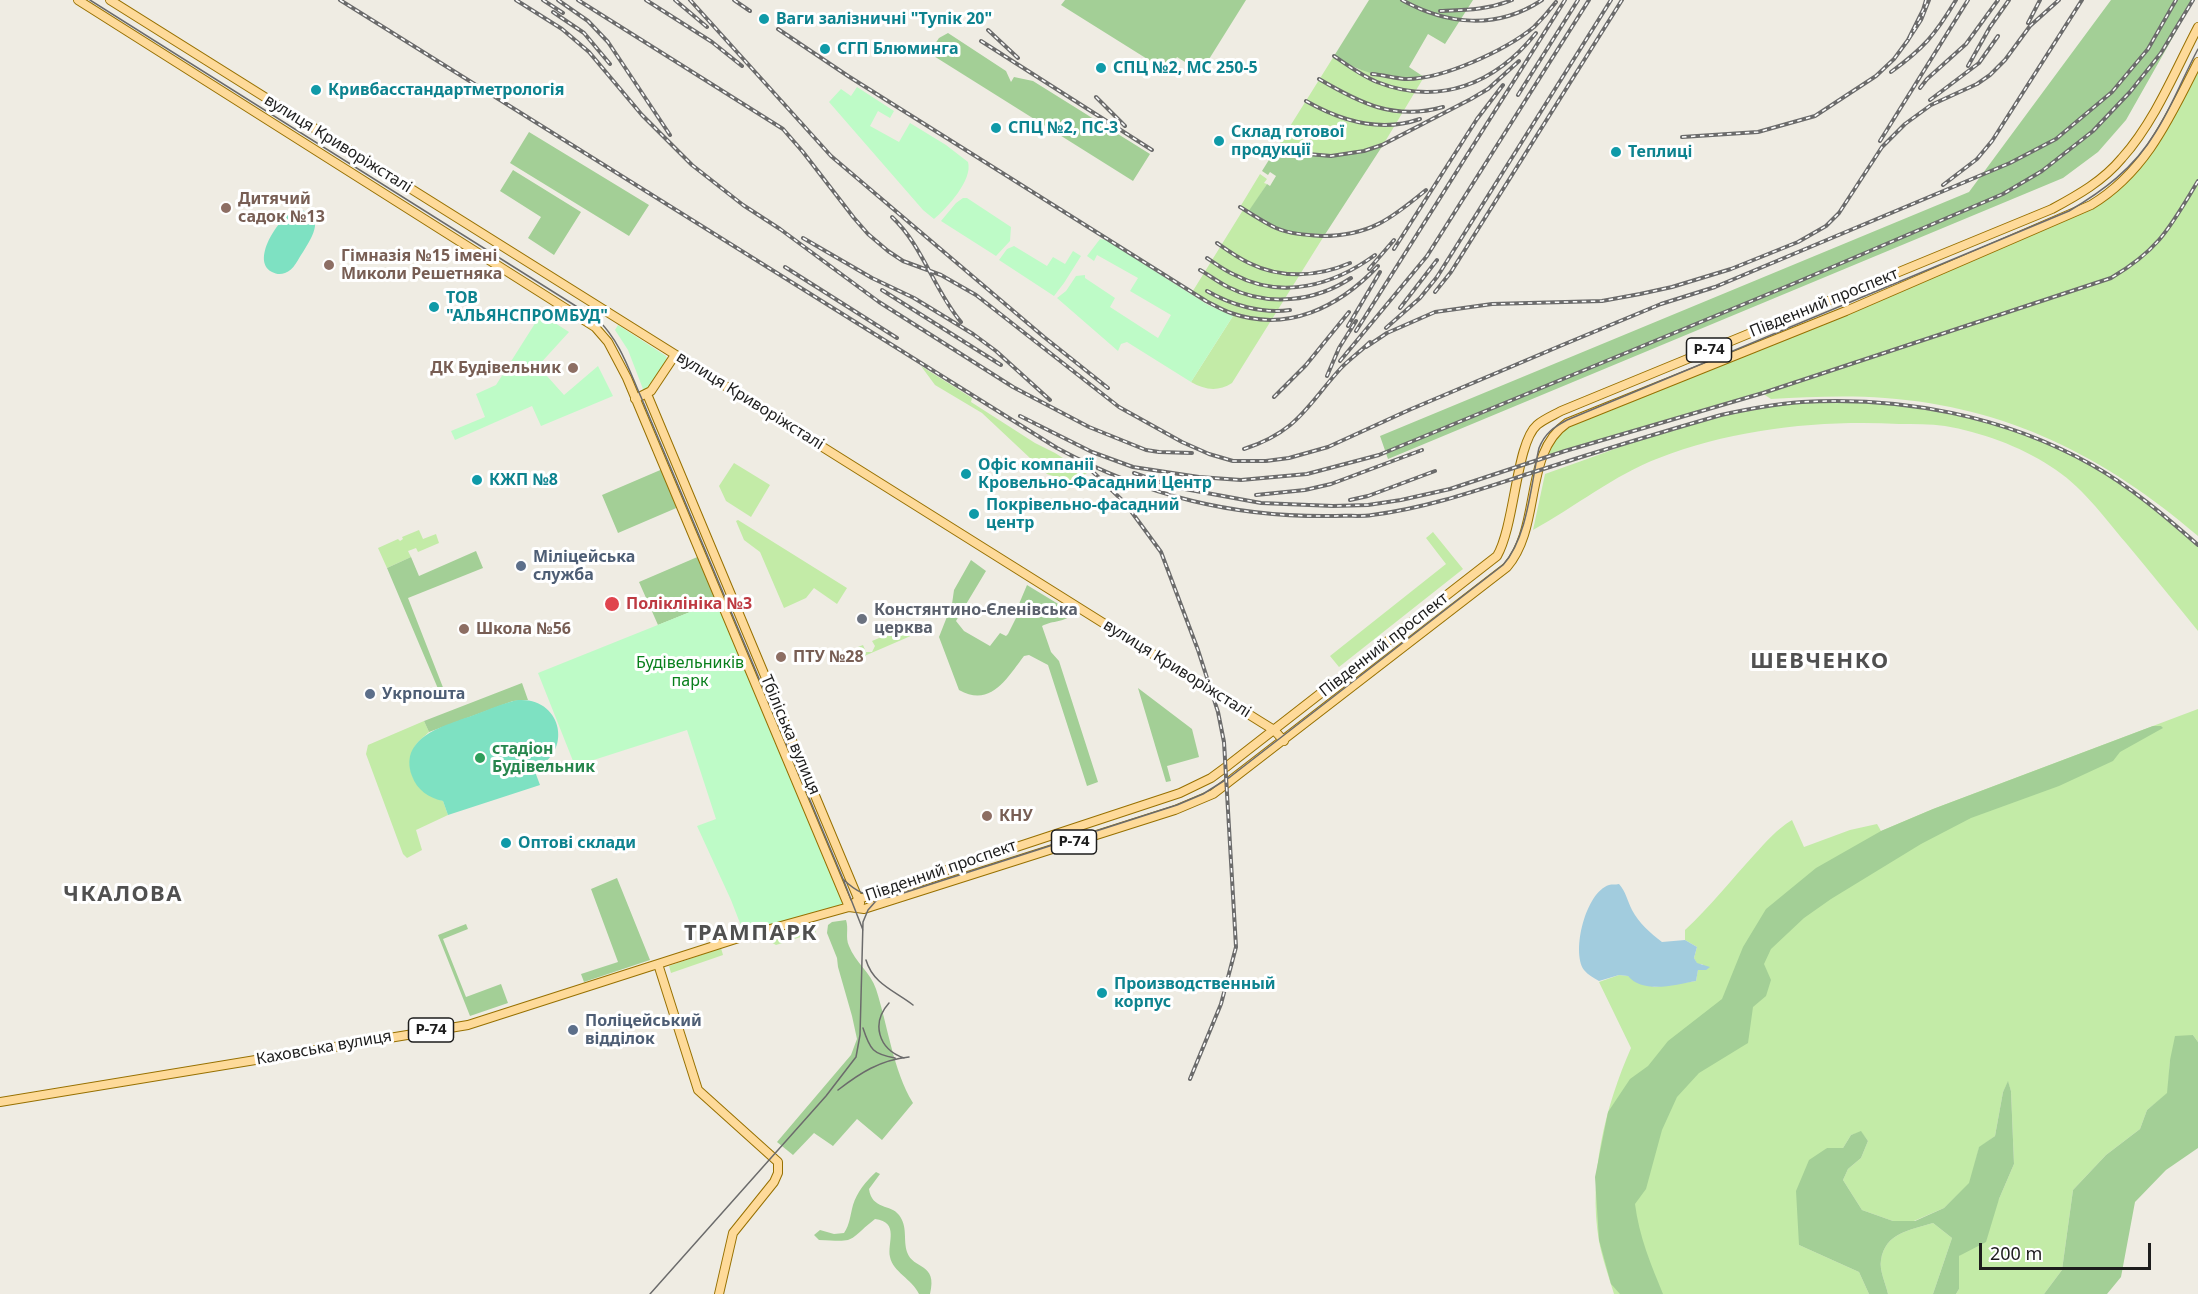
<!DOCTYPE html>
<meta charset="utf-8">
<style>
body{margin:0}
#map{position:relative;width:2198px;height:1294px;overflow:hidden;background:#efece3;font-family:"Noto Sans",sans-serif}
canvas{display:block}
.scale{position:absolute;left:1979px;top:1243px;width:172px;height:27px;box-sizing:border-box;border:3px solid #1d1d1d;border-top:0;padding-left:8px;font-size:18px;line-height:21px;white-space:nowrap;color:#1d1d1d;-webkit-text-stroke:4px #fff;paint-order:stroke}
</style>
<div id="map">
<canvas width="2198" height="1294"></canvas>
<div class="scale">200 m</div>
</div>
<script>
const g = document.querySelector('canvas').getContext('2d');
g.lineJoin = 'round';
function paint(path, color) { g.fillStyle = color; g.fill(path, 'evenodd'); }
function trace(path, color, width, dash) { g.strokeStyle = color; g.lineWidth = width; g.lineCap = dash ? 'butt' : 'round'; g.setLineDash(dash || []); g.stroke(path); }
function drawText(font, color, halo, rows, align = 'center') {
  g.font = font + ' "Noto Sans",sans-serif'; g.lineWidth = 6; g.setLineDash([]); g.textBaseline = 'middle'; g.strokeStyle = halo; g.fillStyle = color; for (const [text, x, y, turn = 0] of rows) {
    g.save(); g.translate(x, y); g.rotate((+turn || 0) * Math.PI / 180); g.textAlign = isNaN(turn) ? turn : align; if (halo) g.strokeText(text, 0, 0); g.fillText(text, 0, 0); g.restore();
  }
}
paint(new Path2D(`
 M1334 56 1352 68 1405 79 1424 77 1383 145C1343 159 1317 158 1277 147Z
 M2198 62V536C2106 457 2008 407 1885 398 1847 395 1808 397 1771 399L1762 393 1542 459 1559 429 1846 311 2091 205 2139 164Z
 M1260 174 1267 179 1264 183 1267 184 1249 212C1274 230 1293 234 1324 236L1232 383C1218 392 1205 390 1191 382L1233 316 1191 294 1243 210 1240 207Z
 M921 366 972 398 971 402 1035 443 1055 453 1087 473 1071 482 1047 474 982 413 935 385Z
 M1844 401C1931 405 2014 423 2091 465 2130 486 2165 516 2198 545V631C2174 601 2150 572 2126 543 2103 516 2081 485 2050 466 2020 446 1980 432 1945 426 1930 424 1914 424 1899 424 1819 420 1734 429 1659 458 1614 475 1575 507 1533 530L1545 474C1603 454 1661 430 1721 415 1761 405 1803 402 1844 401Z
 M734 463 770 485 751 517 726 501 719 486Z
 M738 520 847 588 837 604 814 588 806 598 784 608 760 552 744 540 736 521Z
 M419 530 423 539 436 534 439 543 418 552 416 548 408 551 411 557 387 568 378 548 398 539 400 541 403 539 402 537Z
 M1433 532 1463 569 1339 667 1330 656 1446 564 1426 538Z
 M893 632 913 635 862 657 858 647 863 645 866 652H872L875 646 872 641Z
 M2198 709V1042L2193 1035 2170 1060 2168 1093 2147 1110 2140 1129 2106 1155 2073 1190 2062 1270 2044 1294H1956L1959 1289V1256L1999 1199 2014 1164 2011 1091 2008 1082 2003 1092 1995 1136 1979 1148 1970 1183 1944 1208 1914 1221H1893L1862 1210 1843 1180 1848 1169 1861 1158 1868 1141 1861 1132 1851 1135 1843 1148H1827L1799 1224V1245L1859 1272 1869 1294H1614C1609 1277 1602 1258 1599 1241 1588 1176 1605 1107 1631 1048L1599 982 1619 975 1628 976 1654 987 1696 981 1698 969 1703 964H1697L1694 958 1697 947 1685 940V930C1710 907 1731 880 1754 855 1766 842 1777 829 1792 820L1804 847 1850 830 1877 824 1881 831 1933 809Z
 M424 721 429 732C425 736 418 741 415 746 401 771 419 794 443 801L448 815 416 830 422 850 407 858 403 854 366 754 368 745Z
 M808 924 815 925 816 932 776 945 769 941 771 936Z
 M721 948 723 955 671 973 669 966Z
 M1933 1223 1952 1238 1933 1294H1888C1886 1284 1879 1270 1881 1260 1885 1233 1910 1230 1933 1223Z`), '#c3eba7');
paint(new Path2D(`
 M1065 0H1246L1201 72 1177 57 1168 72 1061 5Z
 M1369 0H1473L1445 44 1428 34 1409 67 1424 77C1392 81 1361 74 1334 56Z
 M2111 0H2194L2126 120 2098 152 2063 178 1388 459 1380 436 1969 192Z
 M948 33 1006 71 1011 82 1014 77 1033 81 1150 154 1133 181 929 53 939 38Z
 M529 132 649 205 629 236 510 163Z
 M1383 145 1324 236C1295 235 1272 228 1248 212L1267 184 1270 186 1276 176 1270 172 1268 175 1262 171 1277 147C1318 159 1342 159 1383 145Z
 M513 170 581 212 554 255 528 238 541 217 500 191Z
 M665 468 681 506 618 533 602 495Z
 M476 551 483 568 408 598 444 690 439 691 387 568 411 557 419 576Z
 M702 555 720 600 658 625 639 582Z
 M971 560 986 571 956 621 964 631 990 646 1000 633 1006 636 1008 634 1022 606 1019 604 1027 585 1073 613C1065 623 1053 620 1042 626L1051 652 1059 661 1098 782 1087 786 1048 665 1029 655 1024 656C1007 678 991 708 959 690L939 637 952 604 954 590Z
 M522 683 528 700 513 701 429 732 424 721Z
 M1138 688 1192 729 1199 757 1167 766 1171 781 1166 782Z
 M2153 726H2161L2163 728 2120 752 2113 761 2059 786 1971 818 1921 844 1831 899 1804 918 1771 949 1764 964 1771 980 1766 996 1753 1007 1748 1043 1699 1073 1677 1097 1662 1130 1646 1189 1635 1204C1639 1236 1651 1265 1663 1294H1620L1611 1284 1599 1240 1595 1177 1608 1112 1630 1079 1648 1066 1668 1041 1722 999 1743 947 1766 909 1816 868 1881 831 1933 809Z
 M617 878 650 960 584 982 581 974 618 962 591 889Z
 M846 920C849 929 845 937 849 946 855 962 871 973 876 989 888 1026 893 1070 913 1103L882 1140 857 1119 833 1146 814 1133 793 1155 777 1142 851 1055 857 1039 852 1016 838 967 837 958 827 933 828 925 832 922Z
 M466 924 468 929 443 939 466 997 501 984 508 1003 470 1016 438 935Z
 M2193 1035 2198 1042V1148L2166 1170 2135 1202 2121 1277 2107 1294H2044L2062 1270 2073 1190 2106 1155 2140 1129 2147 1110 2167 1093 2170 1060 2175 1036Z
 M2008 1081 2011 1091 2014 1164 1999 1199 1986 1242 1959 1256V1289L1956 1294H1933L1952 1238 1933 1223C1910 1230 1885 1233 1881 1260 1879 1270 1886 1284 1888 1294H1869L1859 1272 1799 1245 1796 1191 1809 1160 1827 1148H1843L1851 1135 1861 1131 1868 1141 1861 1158 1848 1169 1843 1180 1862 1210 1893 1221H1915L1944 1208 1969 1183 1979 1147 1995 1136 2003 1092Z
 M876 1172 880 1174 869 1189C872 1210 891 1204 899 1215 908 1227 903 1239 907 1252 913 1270 938 1262 930 1294H919C912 1279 893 1272 890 1257 887 1243 900 1222 875 1219 846 1242 858 1242 819 1240L814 1235 820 1230 834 1234 844 1233C850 1224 850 1216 853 1205 857 1192 866 1181 876 1172Z`), '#a3cf96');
paint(new Path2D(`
 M857 87 894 111 890 118 878 111 870 126 899 142 910 123 946 145 968 162C973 180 947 208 934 219L923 210 829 102 841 89 851 96Z
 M963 198H967L1011 227 1010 241 996 256 941 221 956 203Z
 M1100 239 1106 240 1208 305 1233 316 1191 382 1127 342 1121 344 1118 351 1057 298 1066 291 1076 276 1085 275V278L1115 298 1110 307 1158 338 1171 315 1130 291 1138 278 1097 255 1094 261 1087 256Z
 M1014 246 1047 266 1053 257 1065 264 1073 251 1081 256 1064 283 1054 296 999 260 1007 249Z
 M541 314 569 332 538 366 564 395 598 366 613 396 541 426 532 406 455 440 451 431 485 417 476 394 496 385Z
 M618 325 666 356 667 359 647 390 643 389 628 350 615 330Z
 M720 600 849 907 745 936 731 900 697 826 716 819 687 730 575 766 538 673Z`), '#befbc7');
paint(new Path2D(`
 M297 209C327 214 313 236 303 252 298 259 294 270 285 273 280 275 276 274 272 272 249 260 282 213 297 209Z
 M518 700C562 697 574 752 534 769L540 785 448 815 443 801C429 798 417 790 412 776 398 736 447 725 474 715 488 710 503 703 518 700Z`), '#7ee1c2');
paint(new Path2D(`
 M1619 884C1626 892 1627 900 1632 910 1639 923 1650 933 1662 942L1685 940 1697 947 1694 958 1697 963 1710 967 1706 970H1698L1696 981C1675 985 1643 994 1628 976L1619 975 1599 981C1594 978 1588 975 1584 970 1571 951 1586 892 1609 885 1612 884 1615 885 1619 884Z`), '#a2ccde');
const major = new Path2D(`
 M78 0 595 327 608 342 627 378 849 907
 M110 0 1261 722 1274 730 1284 741
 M647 394 860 903
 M635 399 651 391 675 355
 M849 907 864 909 1175 810 1213 794 1507 567C1542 527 1523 453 1567 423L1846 311 2091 205C2146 172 2170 117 2198 62
 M658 964 698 1090 778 1162V1173L774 1182 733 1233 719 1294
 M0 1102 468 1025 745 936 849 907 859 899 1180 793 1211 778 1226 767 1497 556C1515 525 1516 443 1537 425 1544 419 1554 415 1561 411L2052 209C2078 195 2103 181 2122 158 2155 121 2175 71 2198 27`);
trace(major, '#977000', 10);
trace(major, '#feda99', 8);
trace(new Path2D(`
 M90 0 598 320C620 341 629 370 641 397L843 879 863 930
 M843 879C856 892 872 900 891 897L1177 805 1203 794 1230 777 1503 565C1528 537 1531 483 1539 448 1545 433 1554 427 1567 420L2069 211C2103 191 2134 168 2155 133 2172 107 2183 77 2198 49
 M866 960C873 984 895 991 913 1005
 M889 1003C871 1023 878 1049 904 1058
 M863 1028C870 1050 873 1054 895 1058
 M838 1090C860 1073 880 1060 909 1057
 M650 1294 826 1096 856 1057 860 1035 863 922 868 910 882 894`), '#6b6b6b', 1.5);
const rail = new Path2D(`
 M340 0 1057 448C1146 496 1234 518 1336 516 1348 515 1360 517 1372 515 1428 508 1481 489 1534 472 1596 452 1658 433 1721 415 1748 409 1775 404 1802 402 1901 396 2005 416 2092 465 2131 487 2165 516 2198 545
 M516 0 562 29 589 52 642 115 692 165 743 205 780 229 879 302 1013 387 1089 427 1146 450 1159 452 1192 453
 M543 0 563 13
 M558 0 588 21 608 42 670 135
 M578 0 783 129 803 152 854 218 868 234 888 251 903 261 941 275 976 295 1119 407 1182 442 1209 454 1233 461H1266L1289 458 1328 447 1409 410 1560 346 1661 304 1715 287 2010 163 2056 139 2112 92 2148 49 2176 0
 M646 0 712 42 742 66
 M675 0 707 27
 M690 0 831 156 1044 337 1108 388
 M734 0 750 11
 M1402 0C1447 25 1497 30 1542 0
 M1926 0 1923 10 1908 40 1921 20 1929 0
 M1440 11C1465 10 1488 10 1512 0
 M553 12 584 33 610 64
 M2028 23 2040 0
 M778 29 848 76 1206 301C1214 305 1222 310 1231 313 1288 333 1339 307 1378 266
 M988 30 1018 58
 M981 41 1152 150
 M1334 56C1347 65 1362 76 1377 82 1440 107 1496 83 1536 33
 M1968 66 1990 27 2009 0
 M1891 72C1924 48 1935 35 1956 0
 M1372 74C1383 75 1394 78 1405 79 1442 80 1506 50 1534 27 1542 19 1549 11 1556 2
 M1319 79C1360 103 1394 121 1443 107
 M1920 88 1927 79 1966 44 1998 0
 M1518 95 1578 0
 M1096 97 1125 126
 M1930 100 1979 63 1998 36
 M1306 101C1341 121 1380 133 1420 119
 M1682 137 1758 132 1815 116 1876 76 1894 59 1908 40
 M1880 141 1968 0
 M1277 147 1296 153 1331 156 1364 151 1382 145 1471 99 1488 89 1519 61
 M1943 185 1977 159 1992 141 2082 0
 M1240 207C1252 214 1263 222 1276 228 1290 234 1306 235 1322 236 1369 236 1391 219 1426 190
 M892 217C923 246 934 290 961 322
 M803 238 872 278 914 298 973 334 996 351 1050 400
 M1217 243C1227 250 1238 258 1249 263 1281 279 1318 277 1350 263
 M1394 249 1477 119 1503 85
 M1207 258C1216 264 1225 271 1235 275 1283 300 1334 285 1375 255
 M785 267 897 338
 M1369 269 1394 240
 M1200 270C1209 275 1218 282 1228 287 1267 307 1315 302 1351 278
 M882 290 1001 365
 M1207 291C1231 305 1262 314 1290 310
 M1435 292 1451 272 1622 0
 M1400 308 1437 260
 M1348 326 1380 272
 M1386 328 1420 298 1437 277 1611 0
 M1356 331 1565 0
 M1366 347 1387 333 1435 312 1492 304 1602 301 1640 294 1672 287 1731 269 1798 242 1826 226 1839 213 1882 147 1905 124 1931 105 1977 84 1990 75 2005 60 2030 26 2059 0
 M1340 361 1427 256 1589 0
 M1327 376 1339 348 1356 321
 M1274 397 1306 365 1349 312
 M1020 416 1092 452 1133 467 1199 477 1241 480 1307 474 1379 455 1795 283 2003 194 2042 171 2093 131 2130 92 2161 53 2193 0
 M1244 449C1299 431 1307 405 1342 367 1351 358 1361 351 1370 342
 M1093 472 1125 503 1161 552 1198 650 1218 712 1224 742 1236 947 1221 1004 1190 1079
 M1134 473 1174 487 1261 503 1333 506 1368 505 1401 500 1450 489 1565 451 1763 393 2111 278C2160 249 2170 227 2198 181
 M1256 495 1305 490 1331 484 1422 450
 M1350 500 1368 496 1435 471`);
trace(rail, '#6b6b6b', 4);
trace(rail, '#fff', 1.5, [4.5]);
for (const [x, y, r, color] of [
 [764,19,6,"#0f9aa8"],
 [825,49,6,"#0f9aa8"],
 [1101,68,6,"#0f9aa8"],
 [316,90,6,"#0f9aa8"],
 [996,128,6,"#0f9aa8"],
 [1219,141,6,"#0f9aa8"],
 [1616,152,6,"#0f9aa8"],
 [226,208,6,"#8d6e63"],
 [329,265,6,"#8d6e63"],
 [434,307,6,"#0f9aa8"],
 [573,368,6,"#8d6e63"],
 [966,474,6,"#0f9aa8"],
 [477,480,6,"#0f9aa8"],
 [974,514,6,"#0f9aa8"],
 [521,566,6,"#5c6f8a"],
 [612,604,8,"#e0444e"],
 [862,619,6,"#6b7280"],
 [464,629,6,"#8d6e63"],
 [781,657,6,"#8d6e63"],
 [370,694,6,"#5c6f8a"],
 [480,758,6,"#2e9e5b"],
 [987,816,6,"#8d6e63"],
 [506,843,6,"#0f9aa8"],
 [1102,993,6,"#0f9aa8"],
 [573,1030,6,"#5c6f8a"]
]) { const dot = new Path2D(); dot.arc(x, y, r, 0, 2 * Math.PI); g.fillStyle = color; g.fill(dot); trace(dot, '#fff', 2); }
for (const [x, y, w] of [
 [1709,350,45],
 [1074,842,45],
 [431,1030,45]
]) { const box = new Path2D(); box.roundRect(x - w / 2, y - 12, w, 24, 4.5); g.fillStyle = '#fff'; g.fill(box); trace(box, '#1d1d1d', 1.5); }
drawText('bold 15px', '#1d1d1d', null, [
 ["Р-74",1709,350],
 ["Р-74",1074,842],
 ["Р-74",431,1030]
]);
drawText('bold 16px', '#0d838f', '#fff', [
 ["Ваги залізничні \"Тупік 20\"",776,19],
 ["СГП Блюминга",837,49],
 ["СПЦ №2, МС 250-5",1113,68],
 ["Кривбасстандартметрологія",328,90],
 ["СПЦ №2, ПС-3",1008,128],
 ["Склад готової",1231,132],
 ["продукції",1231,150],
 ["Теплиці",1628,152],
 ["ТОВ",446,298],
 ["\"АЛЬЯНСПРОМБУД\"",446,316],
 ["Офіс компанії",978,465],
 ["Кровельно-Фасадний Центр",978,483],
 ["КЖП №8",489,480],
 ["Покрівельно-фасадний",986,505],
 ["центр",986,523],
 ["Оптові склади",518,843],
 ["Производственный",1114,984],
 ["корпус",1114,1002]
], 'left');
drawText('16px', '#1d1d1d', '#fff', [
 ["вулиця Криворіжсталі",338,144,32],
 ["Південний проспект",1824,303,-22],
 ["вулиця Криворіжсталі",750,401,32],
 ["Південний проспект",1384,645,-38],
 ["вулиця Криворіжсталі",1177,669,32],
 ["Тбіліська вулиця",790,735,67],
 ["Південний проспект",941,871,-19],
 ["Каховська вулиця",324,1048,-10]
]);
drawText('bold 16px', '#785e54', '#fff', [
 ["Дитячий",238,199],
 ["садок №13",238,217],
 ["Гімназія №15 імені",341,256],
 ["Миколи Решетняка",341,274],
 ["ДК Будівельник",561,368,"right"],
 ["Школа №56",476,629],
 ["ПТУ №28",793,657],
 ["КНУ",999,816]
], 'left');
drawText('bold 16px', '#4e5e75', '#fff', [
 ["Міліцейська",533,557],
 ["служба",533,575],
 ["Укрпошта",382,694],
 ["Поліцейський",585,1021],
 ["відділок",585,1039]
], 'left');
drawText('bold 16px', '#be3a42', '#fff', [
 ["Поліклініка №3",626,604]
], 'left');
drawText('bold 16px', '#5b616d', '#fff', [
 ["Констянтино-Єленівська",874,610],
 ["церква",874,628]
], 'left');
drawText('16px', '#087f1b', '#fff', [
 ["Будівельників",690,663],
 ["парк",690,681]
]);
drawText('bold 16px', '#27864d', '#fff', [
 ["стадіон",492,749],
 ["Будівельник",492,767]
], 'left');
g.letterSpacing = '1.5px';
drawText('bold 22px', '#505050', '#fff', [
 ["ШЕВЧЕНКО",1820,662],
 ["ЧКАЛОВА",123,895],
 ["ТРАМПАРК",751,934]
]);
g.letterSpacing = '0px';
</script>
